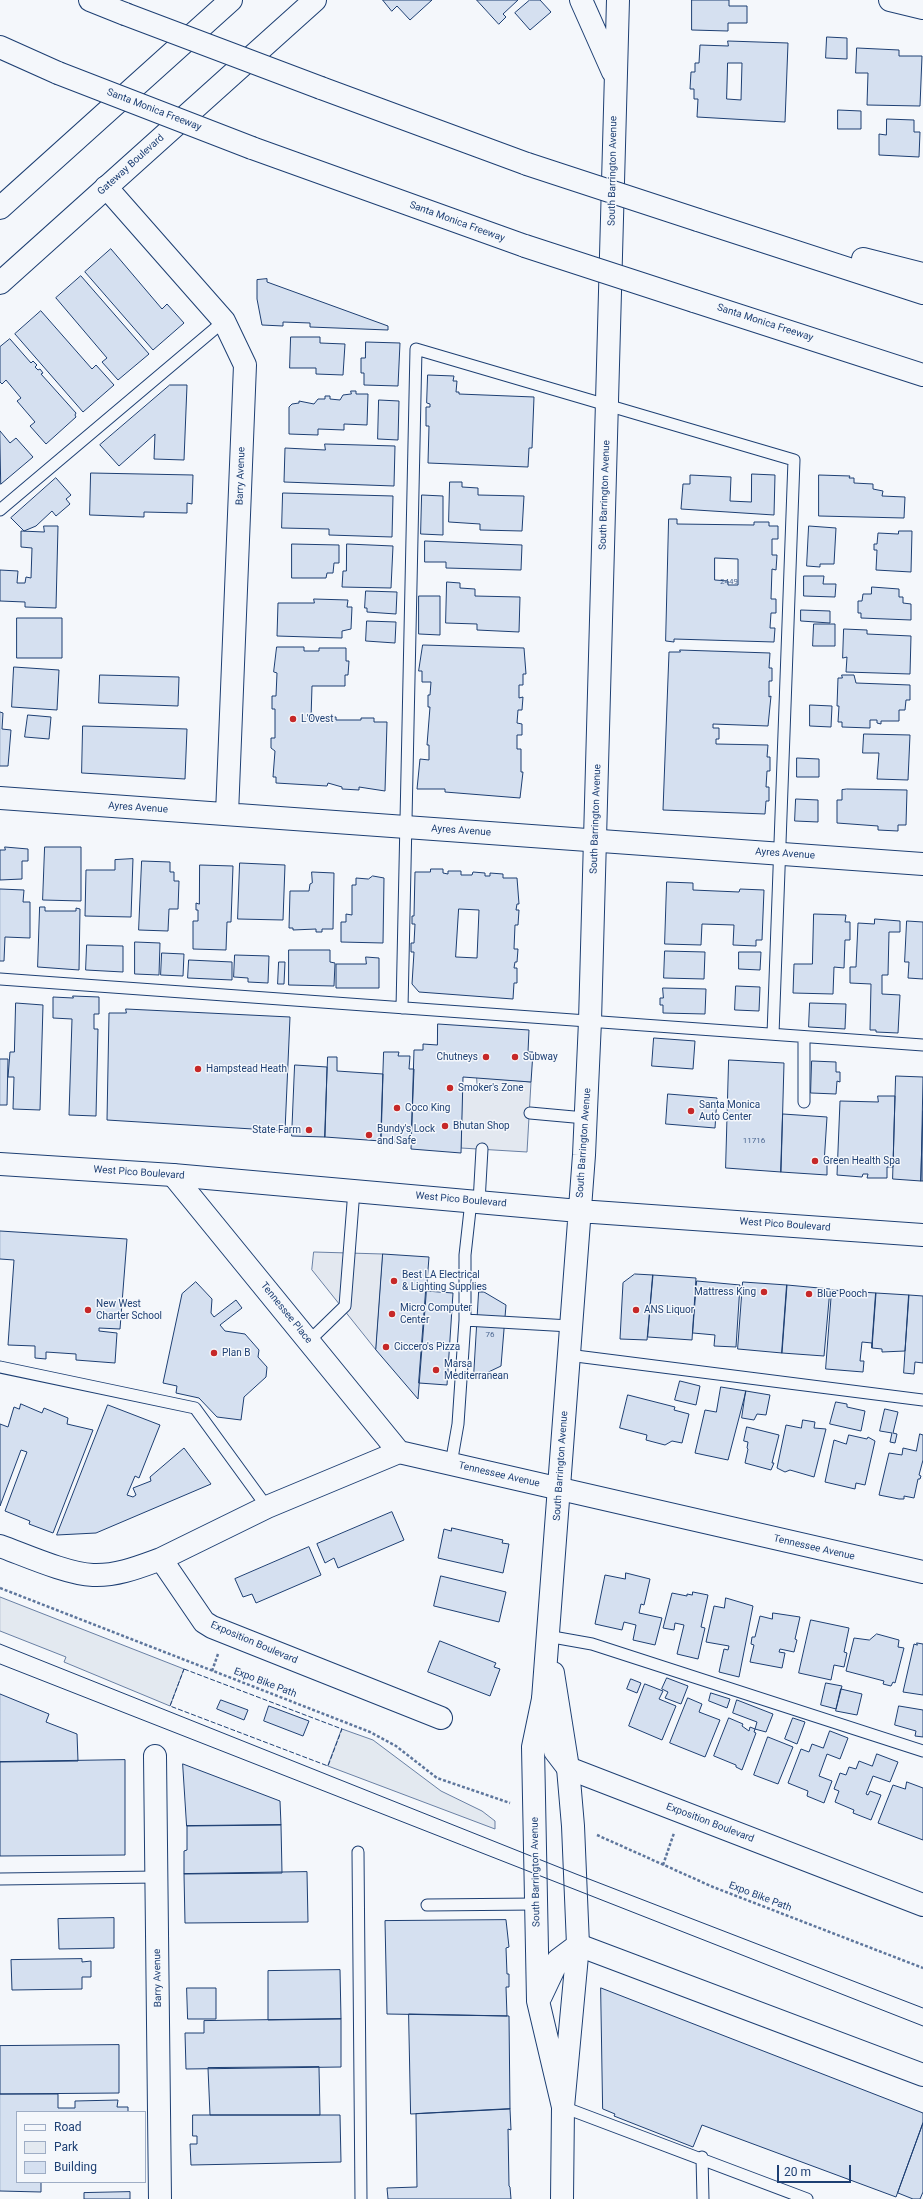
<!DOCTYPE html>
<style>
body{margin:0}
#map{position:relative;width:923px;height:2199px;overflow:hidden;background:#f4f7fb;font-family:Roboto,sans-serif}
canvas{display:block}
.legend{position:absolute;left:16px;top:2111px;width:130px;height:72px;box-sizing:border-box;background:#f4f7fb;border:1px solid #9eadc5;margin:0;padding:5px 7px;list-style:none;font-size:12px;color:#1d3f73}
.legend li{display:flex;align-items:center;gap:8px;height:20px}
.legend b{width:20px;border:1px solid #9eadc5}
.scale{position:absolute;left:777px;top:2165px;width:74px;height:18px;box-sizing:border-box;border:2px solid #1d3f73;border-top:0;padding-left:5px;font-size:12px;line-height:14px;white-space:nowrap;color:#1d3f73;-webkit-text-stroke:3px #f4f7fb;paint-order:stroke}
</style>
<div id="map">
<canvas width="923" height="2199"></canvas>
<ul class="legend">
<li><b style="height:5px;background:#f4f7fb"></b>Road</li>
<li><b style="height:11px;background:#e3e9f0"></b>Park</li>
<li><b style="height:11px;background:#d5e0f0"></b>Building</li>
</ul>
<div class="scale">20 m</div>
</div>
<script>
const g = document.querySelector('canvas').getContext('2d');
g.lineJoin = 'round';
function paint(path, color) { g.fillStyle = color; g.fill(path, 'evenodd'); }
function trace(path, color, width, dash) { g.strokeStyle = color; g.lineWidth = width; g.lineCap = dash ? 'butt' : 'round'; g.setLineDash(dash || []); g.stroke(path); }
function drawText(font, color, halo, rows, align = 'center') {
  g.font = font + ' Roboto,sans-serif'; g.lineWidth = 3; g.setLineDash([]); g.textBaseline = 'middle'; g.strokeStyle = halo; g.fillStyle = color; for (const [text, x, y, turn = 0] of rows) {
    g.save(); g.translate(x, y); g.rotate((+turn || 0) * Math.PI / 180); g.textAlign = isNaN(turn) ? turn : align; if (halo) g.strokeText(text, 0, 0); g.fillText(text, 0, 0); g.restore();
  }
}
const green = new Path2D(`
 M0 1597 184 1669 170 1706 64 1662 66 1657 0 1631Z
 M342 1729 373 1740 441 1791 482 1811 495 1821V1829L328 1766Z`);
paint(green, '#e3e9f0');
trace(green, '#687fa3', 1);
const parking = new Path2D(`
 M477 1077 531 1082 527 1152 461 1148 462 1091H477Z
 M314 1252 383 1254 376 1350 312 1270Z`);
paint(parking, '#e3e8f0');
trace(parking, '#687fa3', 1);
const building = new Path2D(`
 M383 0H432L410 20 397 6 392 11Z
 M477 0H518L503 14 506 17 499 24Z
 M530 0H540L551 12 530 30 515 13Z
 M692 0H729V6H747V23H728V31L692 30Z
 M827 37 847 38V59L826 58Z
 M728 41 788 43 785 122 697 117 698 99H694V89H690L691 72H695V63H699L700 45 728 46ZM728 63H742L741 100 727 99Z
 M857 48 899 50V56H922L920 106 867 105 868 73H856Z
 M838 110 861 111V129H838Z
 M887 119 914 120V132H920L919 157 879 155V134L886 135Z
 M111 249 162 309 167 304 184 323 153 350 85 272Z
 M81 276 149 354 118 380 102 362 107 358 56 298Z
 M267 279V282L388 326V330L310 327V323L283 322V326L262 325 257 299V280Z
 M41 311 92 369 96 365 114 385 83 412 15 334Z
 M291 337H320V343L345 344 343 375 316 374V368H290Z
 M10 339 31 363 33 361 37 365 35 367 38 370 40 369 43 373 41 374 76 413 75 415 76 417 46 444 30 426 35 422 17 401 21 398 6 380 2 384 0 382V347Z
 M366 342 400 343 398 386 364 385V373H361V358H365Z
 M428 375 454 376 453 381H457L456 392H459V394L534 397 532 448H529L528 467 428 463 429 426H426V407H430V404L427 403Z
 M170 385H187L184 460 154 459 155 434 119 466 100 445Z
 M351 391H356V394H368L367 425 344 424V430L318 429V435L289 434V407L292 404 299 403V401L314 404 318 399H325V396H330V399L340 400 343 395 351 394Z
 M379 400 399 401 398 440 378 439Z
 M0 431 10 443 16 438 33 457 1 484Z
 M325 444 395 446 394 486 284 482 285 448 325 450Z
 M91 473 193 475 192 504 187 503V513L144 512V517L90 515Z
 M752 474 775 475 774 515 681 509 683 484H690V475L731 477 730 501 751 502Z
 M819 475 850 476 849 478H854V483L873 484V489L883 491 882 496 905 497 904 518 819 516Z
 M56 478 71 495 66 499 70 504 56 516 52 511 36 526 24 531 11 518Z
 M450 482H462V487L478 488V495L524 496 522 531 480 530V524L449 522Z
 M283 493 393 496 392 537 329 535V529L282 528Z
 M422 495 443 496V535L421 534Z
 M669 519H677V524L754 525V522H769V526H778V539H772V555H777L776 570 772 569 771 599H776V613H771L770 628H775L774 642 674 639V642L666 641ZM715 558 738 559V585H728V581L715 580Z
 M44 526H58L56 608 25 607V602L0 601V570L18 571 17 583H25L26 577 31 578 32 548 21 547V531L44 532Z
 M809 526 836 528 834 564H820V567L807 566Z
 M899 531H912L911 572 876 570 877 550H874V544H877L878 533 898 534Z
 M425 541 522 545 521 570 446 568V562H425Z
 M292 544 339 545V563H334L333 573H327L326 578H292Z
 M347 544 393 546 391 588 342 587 343 571H346Z
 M804 576H824L823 584H836L835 597 804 596Z
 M447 582 460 583V588L475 589V596L520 597 519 632 477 630V624L446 623Z
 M872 587 899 589V597H903V603L911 604V620L861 618V613H858V601H862L863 594H871Z
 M366 591 397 592 396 614 367 612V608H365Z
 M419 596H440V635L419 634Z
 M314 599 348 600 347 607H352L351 629 342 631V638L277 636 278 603H314Z
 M801 610 830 611V623L801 621Z
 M17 618H62V658H17Z
 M367 621 396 622 395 643 366 641Z
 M814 624H835V646H813Z
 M844 629 867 630V634L911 636 910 674 846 672 847 657 843 658Z
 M423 645 524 648 526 674H523V685H519V698L523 697 522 710H518L517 723 522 724V735H517V749H521V772H523L520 798 445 792V789H417L420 759 429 760V745H427L430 707H428V695H430L431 682H422V671H419Z
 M277 647H304V651H319V648H346V661H349L348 675H345V686H312L311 719 322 720V717H336V720H361V718H374V722H387L385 791 359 787V790L342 789V787L328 783 327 786 276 783V777H273L275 751 271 748V738H275V709H272V696H276L277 673 274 672Z
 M680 650 770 653 769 668H772V681H769V697L771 696 768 726 713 724V728H719V739H716V744L768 745 767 757H770V771H767L766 787H769V801H766L765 814 663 810 669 652H680Z
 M14 667 59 670 57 710 12 707Z
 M100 675 179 677 178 706 99 703Z
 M842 675H854L856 683 910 685V700H906L905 710H899V721H881V724L877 723V720H870V728L842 727V722H838L839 706H837L838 678H842Z
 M810 705 832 706 831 727 810 726Z
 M0 712 3 713 2 729 11 730 8 766H0Z
 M28 715 51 717 49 739 25 737Z
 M83 726 187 729 185 779 82 773Z
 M864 734 910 735 908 780 877 779 879 753H863Z
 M797 758 819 759V777H797Z
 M847 789 907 790 906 825H898V831L878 830V826L837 823V800H842V790Z
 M796 799 818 800V822L795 821Z
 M5 847 28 849V861H22V879L0 880V850H5Z
 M45 847H81V901L43 900Z
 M133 859 131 917 85 916 86 870H115V860Z
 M142 861 170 862V872H174V881H179L178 909H169L168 931 139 930Z
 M240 863 285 865 283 920 238 919Z
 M200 865 233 866 231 922H227L226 950 193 949V921H198V910H196V903L199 904Z
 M431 869H443V873L448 874V871H461V875H472L473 872 485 873V876H490V873L503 874V878H517L519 904H517L516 910H519L518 925H515L514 949H518L517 962H515L514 968H517V983H514L513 999 419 992 412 984 414 952H411V943H414L415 924H412V916H414L415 872H430ZM459 909 479 910 477 958 456 957Z
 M312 872 334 873 333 929H322V932H316V929L293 930V928H289L290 891H309L310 884 312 883Z
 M373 876 384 878 383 943 341 942V922H346V914L352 915V885H356V878L368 879Z
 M667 882 693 883V890L739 892 740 889 764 890 762 940H756V946L733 945 734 925 702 924 701 945 665 944Z
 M0 889 24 890 23 902H30V938L5 937 4 961H0Z
 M40 907H45V911H76V908L80 909 79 970 38 967Z
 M814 914 846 915 845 922H850V940H845L844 968 834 967 833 994 793 993 794 964H812Z
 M875 919 900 921V932H889L888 975H882V994L900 995 898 1033 876 1032V1030H870L871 984 850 983V967H856L858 923 874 924Z
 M907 921 923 922V979L908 978 909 962H905Z
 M135 942 160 943 159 975 135 974Z
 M87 945 123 946V972L86 970Z
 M289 950H330V962L335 963 334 986 289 985Z
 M665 951 705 952 704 979 664 978Z
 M739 952H761L760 970 739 969Z
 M162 953 184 954 183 976 161 975Z
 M235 955 269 956 268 983 248 982V978L234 977Z
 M366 957 379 958V988H336V964H366Z
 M189 960 232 962V980L188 978Z
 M279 962H285L284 984H278Z
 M736 986 760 987 759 1011 735 1010Z
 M663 988 706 989 705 1014 663 1013V1005H660V998H663Z
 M73 996 99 997V1014H94V1029H98L96 1116 69 1115 72 1019 53 1018V997L73 998Z
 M16 1003 43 1005 40 1110 13 1109 14 1077H8L10 1052H14Z
 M810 1003 846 1004 845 1029 809 1027Z
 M126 1009 290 1017 285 1131 107 1120 109 1013H126Z
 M438 1024 529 1030 528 1052H533L531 1082 463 1077 461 1153 411 1149 414 1050H423V1044L437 1045Z
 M654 1038 695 1041 693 1069 652 1066Z
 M384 1052H399L398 1056H410L409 1069H414L411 1143 381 1141Z
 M328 1057H337V1071L383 1074 381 1141 325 1137Z
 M0 1059H8L7 1105H0Z
 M729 1060 784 1063 781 1172 726 1168Z
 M812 1061 836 1062V1072H840V1082L837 1081 836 1094 811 1093Z
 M295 1065 327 1067 325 1137 292 1136Z
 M896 1076 923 1077 921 1181 893 1179Z
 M668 1094 717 1098 715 1128 666 1124Z
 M878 1096H895L893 1167H887V1178H867L868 1174H863L862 1177 837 1175 840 1101 878 1102Z
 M923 1111V1181H921Z
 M783 1114 827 1117 824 1164H827V1175L781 1172Z
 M0 1231 127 1239 120 1329 99 1328V1331L117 1333 115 1363 76 1360V1354L46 1352V1359L35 1358V1346L8 1345 14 1260 0 1259Z
 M383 1254 429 1257 418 1399 376 1350Z
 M635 1274 653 1275 647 1340 620 1339 623 1283Z
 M653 1275 696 1278 692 1340 648 1337Z
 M697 1281 740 1285 736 1347 714 1346 715 1335 693 1333Z
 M196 1282 212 1299 211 1313 214 1317 236 1300 242 1308 220 1325 225 1331 245 1334 259 1350 258 1357 267 1367 266 1377 244 1397 241 1420 217 1417 199 1398 176 1393 177 1386 163 1383 182 1294Z
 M743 1282 787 1285 782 1353 738 1349Z
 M787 1285 830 1289 824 1356 782 1353Z
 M832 1290 876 1293 872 1348V1343L862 1342 860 1361H864L863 1372 826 1369Z
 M426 1291 453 1293 447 1385 419 1383Z
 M479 1292H484L506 1305 501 1366 478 1377 474 1376Z
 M876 1293 909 1295 905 1351 882 1352V1349L872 1348Z
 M909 1295 923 1296V1363L915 1362 914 1374 904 1373Z
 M680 1381 700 1386 696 1405 675 1400Z
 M721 1387 746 1391 728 1460 695 1453 705 1410 716 1412Z
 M746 1391 770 1395 766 1415 757 1414 754 1420 742 1418Z
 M628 1395 675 1407 674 1410 689 1414 682 1443 672 1441 665 1445 646 1440 647 1435 620 1428Z
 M836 1402 847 1404V1407L865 1411 861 1431 830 1424Z
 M21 1404 42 1413 44 1408 68 1418 67 1424 93 1430 53 1533 29 1524 30 1521 5 1511 27 1452 21 1450 0 1506V1424L8 1427 14 1407 19 1409Z
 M108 1405 160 1425 139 1478 135 1476 127 1495 133 1497 136 1495 133 1488 151 1481 150 1477 184 1448 211 1484 96 1533 57 1535Z
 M885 1409 898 1412 893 1433 897 1434 895 1443 890 1442 892 1433 880 1431Z
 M803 1420 815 1422 814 1428 826 1429 814 1477 790 1470 785 1472 777 1468 786 1425 801 1428Z
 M747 1427 779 1435 772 1463H774L771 1470 745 1463 748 1449 747 1448 748 1442 744 1441Z
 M920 1434 923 1435V1460L919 1475 921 1476 920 1479H918L914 1498 904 1496V1499H899L879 1495 889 1453 902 1455 903 1448 916 1451Z
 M849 1435 867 1439 868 1437 875 1441 865 1485 856 1483 855 1489 825 1482 834 1440 846 1444Z
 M392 1512 404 1540 338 1568 334 1558 325 1563 317 1544Z
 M452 1528 503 1540 502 1543 509 1544 503 1573 438 1558 444 1529 451 1531Z
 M309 1547 321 1575 256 1603 252 1594 243 1597 235 1579Z
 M626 1573 650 1579 644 1605 641 1604 639 1613 662 1618 655 1645 633 1640 636 1625 624 1622 622 1630 595 1624 605 1575 625 1579Z
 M441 1576 506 1592 499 1622 434 1606Z
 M693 1592 708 1595 701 1627 705 1628 698 1659 677 1654 684 1625 675 1623 674 1630 663 1628 672 1593 687 1596V1594L692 1595Z
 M726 1598 753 1606 739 1677 719 1672 724 1649 728 1650 729 1646 706 1642 714 1606 724 1608Z
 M773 1613 800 1617 795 1639 797 1640 794 1652 780 1649 779 1652 785 1653 782 1668 750 1662 754 1645 751 1644 752 1637H755L760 1616 772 1619Z
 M811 1620 849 1628 844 1652 847 1653 844 1667 834 1665 831 1680 799 1673Z
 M877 1634 899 1640 898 1647 904 1648 895 1683 893 1682 891 1686 883 1684 884 1681 846 1671 854 1638 869 1640Z
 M440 1641 496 1663 494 1667 500 1669 490 1696 428 1672Z
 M917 1643 923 1644V1695L903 1692 914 1644 917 1645Z
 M667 1678 688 1686 681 1704 665 1698 668 1692 662 1689Z
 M631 1679 641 1683 637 1693 627 1689Z
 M826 1683 842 1686 836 1709 821 1705Z
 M645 1684 663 1691 659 1699 676 1706 662 1740 629 1726Z
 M841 1689 862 1694 857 1715 836 1711Z
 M711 1693 730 1699 727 1708 709 1701Z
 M0 1694 49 1714 46 1722 77 1734 78 1761 0 1762Z
 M688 1698 702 1704 699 1712 720 1720 705 1757 670 1743Z
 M221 1700 248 1710 244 1720 217 1709Z
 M737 1700 773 1714 766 1732 755 1729 757 1722 733 1713Z
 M269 1706 309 1721 303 1736 264 1721Z
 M899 1706 923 1710V1737L915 1736 916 1731 895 1725Z
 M729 1718 743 1724 742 1726 749 1731 750 1727 755 1729 754 1732 756 1733 742 1770 736 1767V1765L714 1756Z
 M793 1718 805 1722 797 1744 785 1739Z
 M830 1731 848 1738 840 1759 827 1754 819 1776 832 1781 824 1803 807 1796 808 1791 788 1783 801 1749 809 1752 812 1744 823 1748Z
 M768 1737 793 1747 778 1784 754 1775Z
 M877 1754 898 1762 890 1782 873 1776 866 1794 868 1795 870 1791 881 1795 871 1820 853 1813 854 1810 835 1802 839 1791 834 1789 840 1773 846 1775 849 1767 856 1769 859 1761 872 1766Z
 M125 1760V1855L0 1856V1762Z
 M183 1764 280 1801 281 1825 187 1826Z
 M907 1782 923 1788V1840L878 1823 893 1785 905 1789Z
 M281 1825 282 1873 184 1874V1851L187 1850V1826Z
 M307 1872 308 1922 185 1923 184 1874Z
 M114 1918V1948L59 1949 58 1919Z
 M506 1920 509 1947 506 1948 507 1974H509V1987H506L507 2016 387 2014 385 1921Z
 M82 1959V1962L91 1961V1977H82V1989L12 1990 11 1960Z
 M340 1970 341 2019 268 2020V1971Z
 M187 1988H216V2019H188Z
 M601 1988 923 2113V2123L896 2197 702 2125 693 2147 614 2116 615 2114 603 2109Z
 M409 2014 509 2016 510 2109 411 2114Z
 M341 2019V2067L186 2069 185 2033H204V2021Z
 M119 2045V2093L0 2094V2046Z
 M319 2067 320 2115H210L208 2068Z
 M0 2094H58V2108H75V2101L118 2100 117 2107H128V2112H17V2182H41V2192L0 2191Z
 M510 2109 511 2130 508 2129 509 2186 510 2187 511 2199H388L387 2188 417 2187 416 2114Z
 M193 2115H340L341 2162 191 2165 190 2144H197V2136H193Z
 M923 2123V2192L920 2199H913L898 2193Z
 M130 2192V2199H84V2193Z`);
paint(building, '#d5e0f0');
trace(building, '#1d3f73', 1);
const lane = new Path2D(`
 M0 510 224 321
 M0 979 923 1045
 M402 1008 416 349 794 460 773 1034
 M804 1102V1037
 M530 1113 585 1118
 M479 1202 482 1149
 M465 1320V1255L471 1201
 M309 1341 345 1306 354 1190
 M568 1355 923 1400
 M0 1367 195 1408 267 1507
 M451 1464 458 1424 465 1320 570 1326
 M547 1636 592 1644 923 1751
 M358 1852 361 2199
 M0 1879 157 1877
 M427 1905 536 1904
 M563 2107 807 2199
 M702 2157 703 2199`);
const street = new Path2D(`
 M890 0 923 8
 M106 187 224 321 245 365 227 814
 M0 798 923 864
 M173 1175 399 1452
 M0 1546C25 1555 67 1574 93 1575 117 1576 139 1567 161 1559L204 1622 212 1627 441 1718
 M161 1559 267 1507 399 1452 923 1572
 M543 1699 555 1751 568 1768 923 1905
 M155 1756 160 2199
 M578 1945 923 2075`);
const secondary = new Path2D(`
 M581 0 613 72
 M0 208 231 0
 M0 283 315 0
 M0 1164 173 1175 579 1211 923 1235
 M553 1673 568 1768 573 1826 578 1945 563 2107 562 2199
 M541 1996 558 1960 578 1945
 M563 2107 538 2001 533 1747 543 1699 584 1155 590 1021 618 0`);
const highway = new Path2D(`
 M90 0 125 14
 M0 47 58 73
 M321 88 527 164
 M252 148 525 246
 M698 220 923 293
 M863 259 923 274
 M694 301 923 375`);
trace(lane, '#1d3f73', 13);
trace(street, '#1d3f73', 24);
trace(secondary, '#1d3f73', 24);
trace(highway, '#1d3f73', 24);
trace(new Path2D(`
 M0 1588 370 1732 396 1746 437 1778 510 1803
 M212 1671 218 1654
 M597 1835 713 1887 923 1968
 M663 1865 674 1833`), '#5e769c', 2.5, [3, 2]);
trace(lane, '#f4f7fb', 11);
trace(street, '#f4f7fb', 22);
trace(secondary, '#f4f7fb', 22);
trace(highway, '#f4f7fb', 22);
trace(new Path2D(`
 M0 1644 576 1874 923 2008
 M0 1664 923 2026`), '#1d3f73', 1);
const highwayBridge = new Path2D(`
 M125 14 321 88
 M58 73 252 148
 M527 164 698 220
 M525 246 694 301`);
trace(highwayBridge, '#1d3f73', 24, []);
trace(highwayBridge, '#f4f7fb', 22);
trace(new Path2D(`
 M184 1669 342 1729 328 1766 170 1706Z`), '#1d3f73', 1, [5, 2]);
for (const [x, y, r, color] of [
 [293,719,4,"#c62828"],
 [486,1057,4,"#c62828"],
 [515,1057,4,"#c62828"],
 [198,1069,4,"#c62828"],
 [450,1088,4,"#c62828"],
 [397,1108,4,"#c62828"],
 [691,1111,4,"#c62828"],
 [445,1126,4,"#c62828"],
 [309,1130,4,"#c62828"],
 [369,1135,4,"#c62828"],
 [815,1161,4,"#c62828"],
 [394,1281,4,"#c62828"],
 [764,1292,4,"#c62828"],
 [809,1294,4,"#c62828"],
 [88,1310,4,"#c62828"],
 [636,1310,4,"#c62828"],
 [392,1314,4,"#c62828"],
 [386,1347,4,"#c62828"],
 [214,1353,4,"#c62828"],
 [436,1370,4,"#c62828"]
]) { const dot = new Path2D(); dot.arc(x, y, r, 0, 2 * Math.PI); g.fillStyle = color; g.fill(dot); trace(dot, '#f4f7fb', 1.5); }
drawText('8px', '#4b6792', null, [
 ["2449",729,582],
 ["11716",754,1141],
 ["76",490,1335]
]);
drawText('10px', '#1d3f73', '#f4f7fb', [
 ["Santa Monica Freeway",154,110,21],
 ["Gateway Boulevard",131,165,-42],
 ["South Barrington Avenue",613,171,-89],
 ["Santa Monica Freeway",457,222,20],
 ["Santa Monica Freeway",765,323,18],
 ["Barry Avenue",241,476,-88],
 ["South Barrington Avenue",605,495,-88],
 ["Ayres Avenue",138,808,4],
 ["South Barrington Avenue",596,819,-88],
 ["Ayres Avenue",461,831,4],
 ["Ayres Avenue",785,854,4],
 ["South Barrington Avenue",584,1143,-86],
 ["West Pico Boulevard",139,1173,4],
 ["West Pico Boulevard",461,1200,5],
 ["West Pico Boulevard",785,1225,4],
 ["Tennessee Place",286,1313,51],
 ["South Barrington Avenue",561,1466,-86],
 ["Tennessee Avenue",499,1475,13],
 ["Tennessee Avenue",814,1548,13],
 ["Exposition Boulevard",254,1643,23],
 ["Expo Bike Path",265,1683,21],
 ["Exposition Boulevard",710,1823,21],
 ["South Barrington Avenue",536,1872,-91],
 ["Expo Bike Path",760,1897,21],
 ["Barry Avenue",158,1978,-91]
]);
drawText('10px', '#1d3f73', '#f4f7fb', [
 ["L'Ovest",301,719],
 ["Chutneys",478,1057,"right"],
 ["Subway",523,1057],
 ["Hampstead Heath",206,1069],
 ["Smoker's Zone",458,1088],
 ["Santa Monica",699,1105],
 ["Auto Center",699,1117],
 ["Coco King",405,1108],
 ["Bhutan Shop",453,1126],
 ["Bundy's Lock",377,1129],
 ["and Safe",377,1141],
 ["State Farm",301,1130,"right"],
 ["Green Health Spa",823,1161],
 ["Best LA Electrical",402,1275],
 ["& Lighting Supplies",402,1287],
 ["Mattress King",756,1292,"right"],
 ["Blue Pooch",817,1294],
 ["New West",96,1304],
 ["Charter School",96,1316],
 ["Micro Computer",400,1308],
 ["Center",400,1320],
 ["ANS Liquor",644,1310],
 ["Ciccero's Pizza",394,1347],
 ["Plan B",222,1353],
 ["Marsa",444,1364],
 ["Mediterranean",444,1376]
], 'left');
</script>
